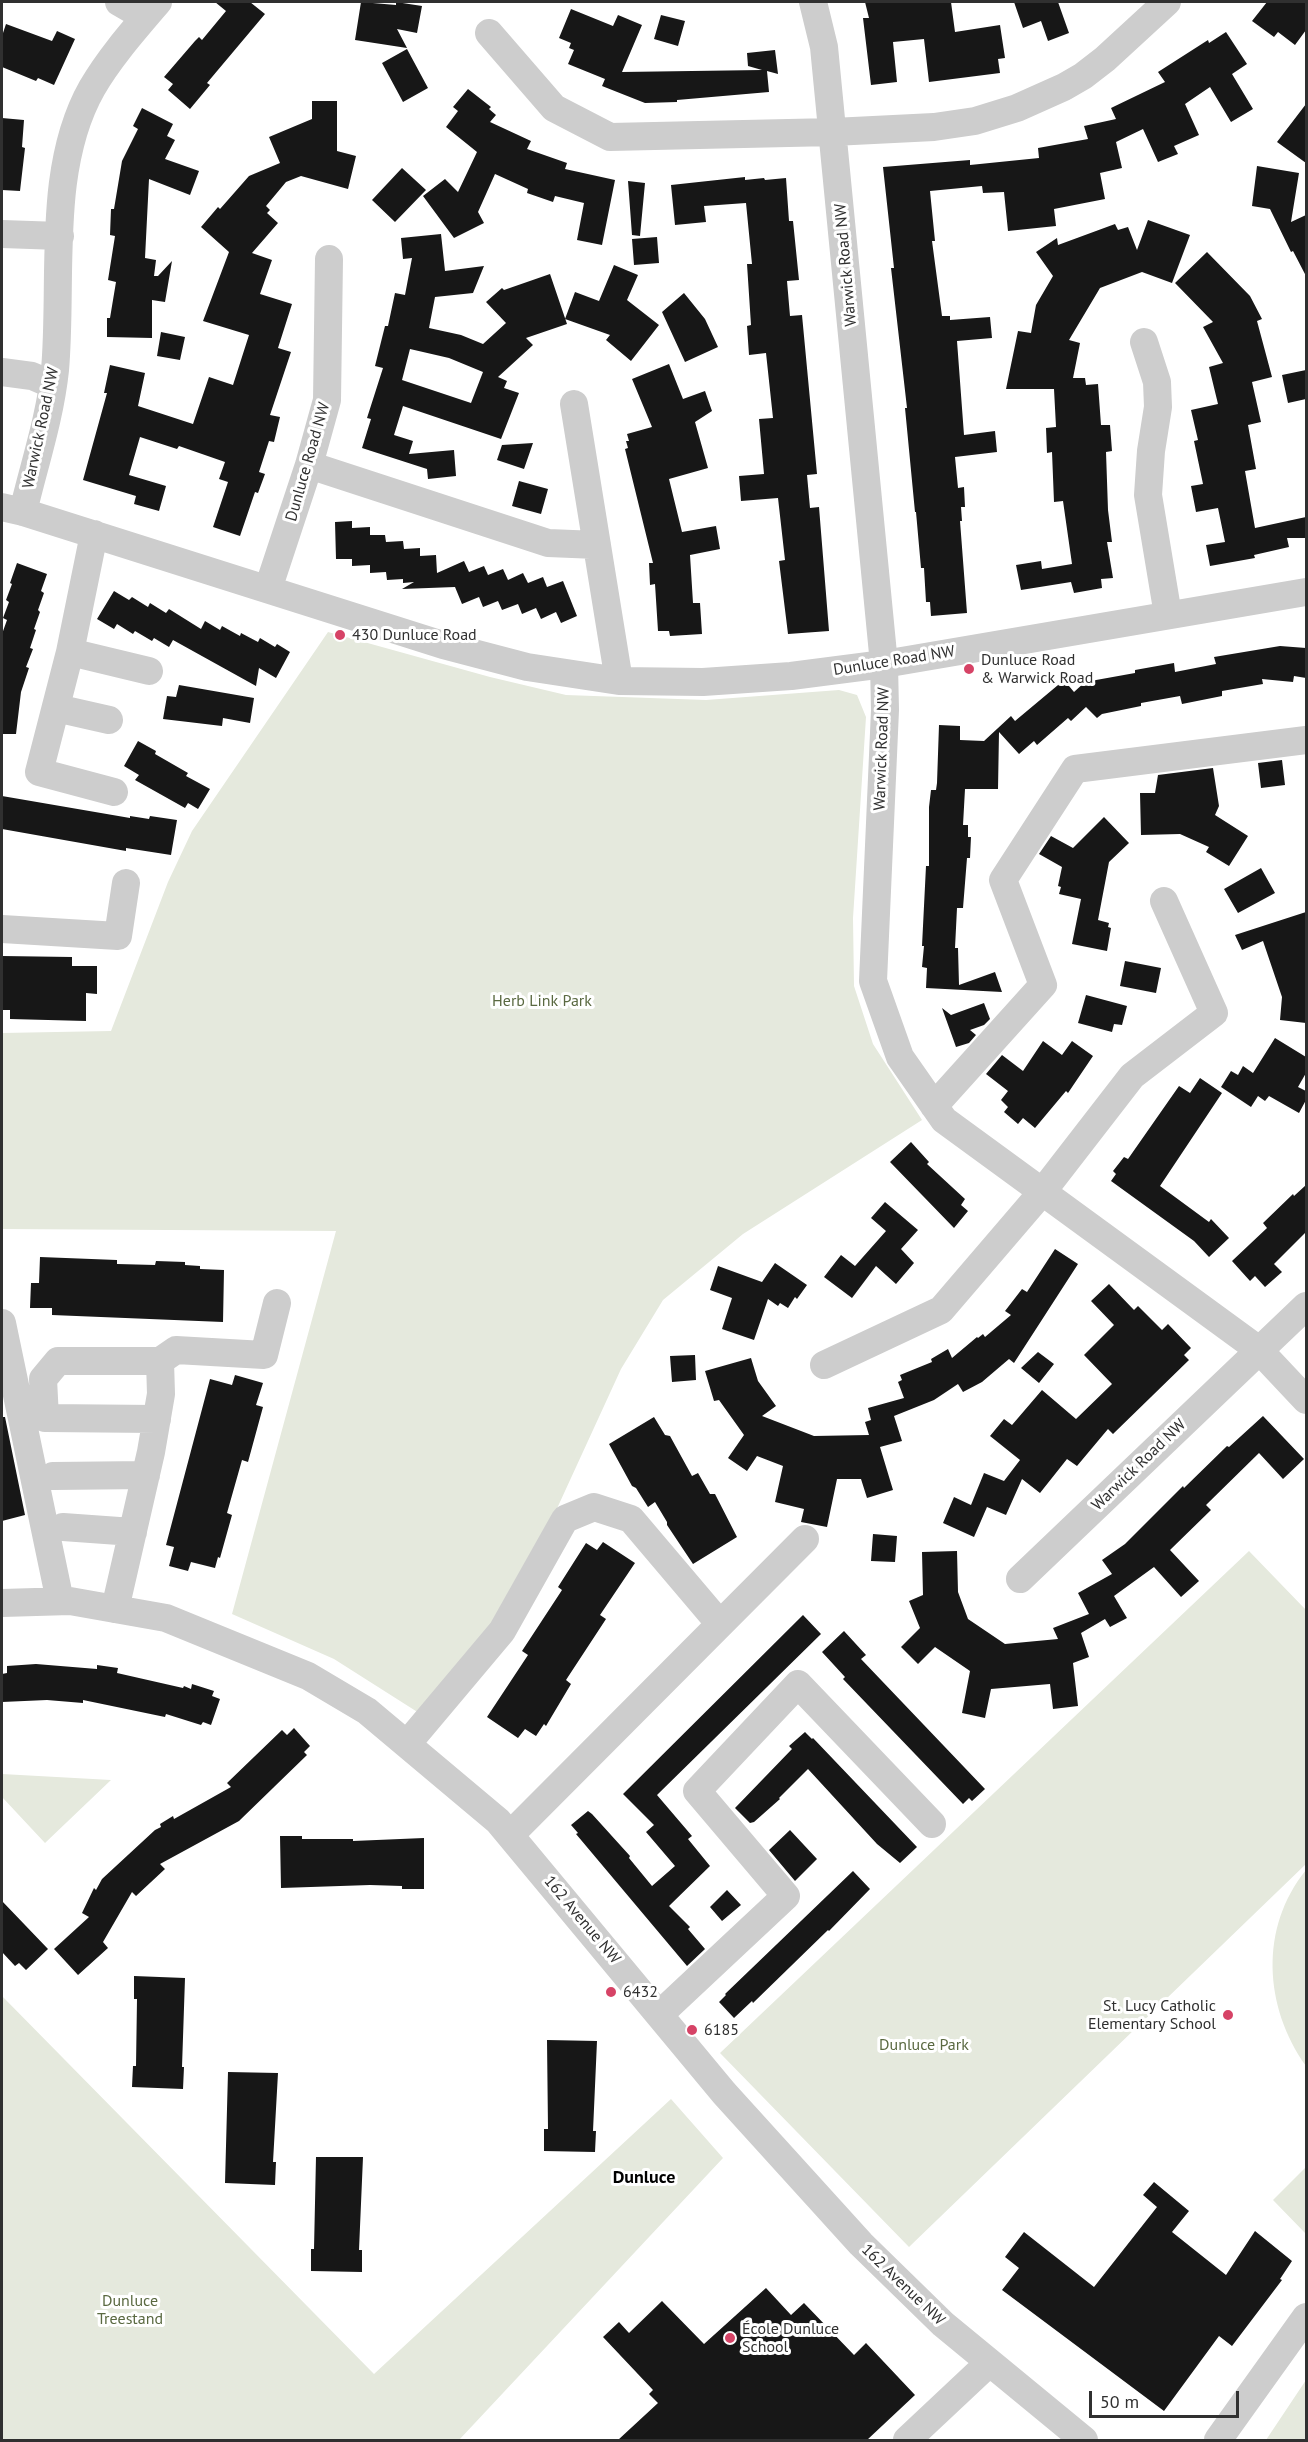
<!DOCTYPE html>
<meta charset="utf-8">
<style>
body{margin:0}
#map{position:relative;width:1308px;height:2442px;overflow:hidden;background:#fff;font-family:"PT Sans",sans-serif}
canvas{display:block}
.frame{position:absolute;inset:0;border:3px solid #303030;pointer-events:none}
.scale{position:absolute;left:1089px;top:2391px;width:150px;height:27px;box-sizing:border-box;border:3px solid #303030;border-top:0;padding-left:8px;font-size:18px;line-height:21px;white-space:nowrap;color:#303030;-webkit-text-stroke:4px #fff;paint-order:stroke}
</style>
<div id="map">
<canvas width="1308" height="2442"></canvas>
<div class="frame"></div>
<div class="scale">50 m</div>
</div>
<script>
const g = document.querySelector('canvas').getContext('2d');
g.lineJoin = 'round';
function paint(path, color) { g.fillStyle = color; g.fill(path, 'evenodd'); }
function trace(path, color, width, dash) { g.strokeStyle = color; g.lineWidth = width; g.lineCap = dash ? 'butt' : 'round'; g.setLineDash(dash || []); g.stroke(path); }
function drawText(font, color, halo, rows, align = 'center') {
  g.font = font + ' "PT Sans",sans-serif'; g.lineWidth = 6; g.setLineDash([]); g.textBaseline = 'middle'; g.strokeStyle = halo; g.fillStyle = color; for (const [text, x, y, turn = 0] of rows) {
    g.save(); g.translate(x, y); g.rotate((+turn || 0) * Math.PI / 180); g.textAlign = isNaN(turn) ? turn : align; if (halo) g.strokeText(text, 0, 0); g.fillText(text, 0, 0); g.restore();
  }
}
paint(new Path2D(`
 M328 632 490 677 566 695 706 700 839 690 857 695 866 717 853 918 854 986 873 1044 922 1120 743 1234 663 1300 621 1369 504 1624 430 1720 334 1659 232 1614 336 1231 2 1229V1033L111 1031 168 882 192 831Z
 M1249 1551 1306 1610V1864L909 2247 720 2053Z
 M2 1774 111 1780 45 1843 2 1797Z
 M1306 1870V2066C1264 2007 1259 1928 1306 1870Z
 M2 1996 374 2374 671 2099 723 2158 459 2440H2Z
 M1306 2167V2234L1273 2200Z
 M1306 2380V2440H1266Z`), '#e5e9dd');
paint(new Path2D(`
 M215 2H250L265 14 207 83 210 85 190 109 168 90 173 84 164 77 195 41 199 37 202 40 226 11Z
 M361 2 396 5V2L422 6 417 33 397 29 407 48 355 40Z
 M865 2H951L955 32 1000 25 1005 58 998 59 1000 73 929 82 924 39 893 42 897 82 871 85 863 18H869Z
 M1014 2H1058L1069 33 1048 41 1041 21 1023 28Z
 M1267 2H1306V30L1295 45 1278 32 1274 37 1252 21Z
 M571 9 613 26 618 15 642 25 622 72 762 70 748 66 747 53 775 50 778 74 767 71 769 92 677 100V102L645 103 602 86 605 79 568 64 574 50 569 48 571 43 559 38Z
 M661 15 685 21 678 46 654 39Z
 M6 24 52 41 57 31 75 39 54 85 38 78 36 81 2 67V36Z
 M1226 32 1247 64 1232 74 1253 109 1231 122 1210 87 1185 104 1199 135 1174 146 1178 154 1158 162 1143 129 1116 142 1122 168 1100 173 1105 199 1054 209 1056 226 1008 231 1004 192 983 193 982 186 930 191 935 241H932L942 316H950V320L990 317 992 338 957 341 964 435 995 431 997 452 955 457 958 488 964 487 965 507H961L962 521H960L967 613 931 616 930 602H926L924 568H921L916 512H915L905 408H907L891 268H894L883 167 970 160V165L1039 158 1038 148 1088 139 1084 126 1116 119 1111 108 1165 82 1158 72 1208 40 1209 43Z
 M407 49 428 88 403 102 382 63Z
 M468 89 491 107 489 109 496 115 490 122 531 141 527 149 567 163 565 169 615 180 602 245 577 240 584 203 555 196 553 202 527 193 528 189 495 174 478 212 484 223 454 238 423 196 445 179 458 192 477 152 446 127 458 111 453 107Z
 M312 101H337V151L356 156 348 189 301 176 286 182 266 206 270 210 267 213 278 223 252 253 272 260 260 294 292 304 278 348 291 352 270 415 280 417 274 442 269 441 259 472 265 474 258 493 255 492 240 536 213 527 228 482 219 479 225 462 179 446 177 449 140 437 129 475 166 486 159 511 134 504 136 496 83 480 107 393H104L110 365 145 373 138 406 193 424 209 377 233 385 249 335 203 321 229 252 201 227 218 207 220 209 249 176 280 163 269 137 312 119Z
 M1306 104V163L1277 142Z
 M142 108 173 124 167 136 175 140 165 159 199 171 190 195 149 179 145 258 156 260 154 276H158L172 261 165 302 152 300V338L107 337V318H110L116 282 108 280 115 236 110 235 111 209H114L122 161 138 129 133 126Z
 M2 118 24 120 22 147 25 148 20 191 2 190Z
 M1257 166 1299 173 1291 222 1306 215V276L1293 251 1291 252 1270 209 1252 206Z
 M402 168 426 190 395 222 372 200Z
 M745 177V180L764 178 765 180 786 178 789 221H793L799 280 787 281 790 316 802 315 817 474 807 475 810 508 819 507 829 631 788 634 779 561 785 560 778 498 741 501 739 476 764 474 759 419 773 418 766 353 749 355 747 326 751 325 747 264H752L746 203 704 206 706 222 675 225 671 185Z
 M628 181 645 183 640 236 632 235Z
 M1148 220 1190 235 1172 283 1142 272 1100 288 1069 340 1080 343 1073 378H1085L1086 385 1098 384 1101 425H1110L1112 451 1106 452 1108 510 1112 542H1107L1113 578 1101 579 1102 588 1074 593 1071 582 1021 590 1016 565 1041 561 1042 569 1072 564 1063 501 1054 502 1052 452 1047 453 1046 428 1056 427 1054 389H1006L1018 331 1031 333 1036 305 1053 276 1036 252 1057 238 1058 245 1115 224 1118 230 1128 227 1137 250Z
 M441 234 445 271 484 266 473 293 435 297 429 328 461 335 483 344 506 323 486 302 502 288 504 290 550 274 567 324 526 338 533 345 498 377 507 381 504 388 519 393 501 439 403 406 394 435 413 441 409 454 454 450 456 476 428 479 427 469 362 448 371 419 367 418 383 368 375 366 385 326H388L395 293 405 295 412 258 403 259 401 238ZM410 349 449 358 483 372 471 403 402 380Z
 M657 237 659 263 634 265 632 239Z
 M1207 252 1250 296 1262 319 1257 321 1272 377 1252 382 1261 422 1248 425 1256 469 1245 471 1255 528 1306 517V538H1287L1289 547 1254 555 1255 558 1210 566 1206 545 1225 542 1218 508 1196 512 1191 486 1203 484 1194 441 1198 440 1191 410 1218 404 1209 367 1223 363 1203 327 1213 322 1175 283Z
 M614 265 638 275 627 300 659 325 631 361 606 340 610 335 565 319 575 292 599 301Z
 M684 293 705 319 718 347 685 362 662 312Z
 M161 332 185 337 180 360 157 356Z
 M669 364 683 399 705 391 712 411 695 422 708 468 669 479 682 532 716 526 720 549 690 555 693 603H700L702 634 670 636 669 631H658L655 584 650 585 649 563H653L625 449 628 448 626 441H629L627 434 652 427 632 379Z
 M1306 370V399L1288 403 1282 375Z
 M533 443 524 469 497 460 502 445Z
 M519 481 548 489 541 514 512 506Z
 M352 521V528L370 527V535H385L386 542 403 541 404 549 420 548V556L436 555 437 573 464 561 469 572 484 566 488 575 503 569 508 580 523 573 528 583 543 577 547 587 563 581 577 616 561 623 556 612 541 619 536 608 522 614 518 604 502 610 498 601 483 607 479 597 462 604 455 587 402 589 414 582 403 583V579L387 580 386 572 370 573V565L352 566V559H336L335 522Z
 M17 563 47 574 41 591 44 593 38 610 40 612 34 629 36 630 30 648 33 649 26 667 29 668 21 692 16 734H2V634L7 620 3 618 9 602 6 600 12 584 10 583Z
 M114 591 129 600 132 597 148 607 150 603 166 613 169 609 201 629 205 621 220 630 222 626 240 636 241 633 258 642 260 638 275 647 277 644 290 652 276 678 259 668 256 686 173 640 169 647 154 638 152 641 135 631 133 634 117 624 114 629 97 619Z
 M1280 646 1306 648V678L1294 676 1293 682 1262 679 1263 684 1222 691V696L1182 704 1180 696 1141 703V706L1102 714 1097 718 1086 707 1071 721 1068 718 1037 745 1034 741 1019 754 999 732 998 789H965L963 825H968V837H971L970 858H967L963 908H957L955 948H958L959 985 995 972 1002 992 926 988 927 968 922 967 924 946H922L926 866H929V807L931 790H936L937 783 939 725 960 726V740L984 741 1011 716 1015 721 1064 680 1074 692 1085 682 1135 673V670L1174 663 1175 672 1216 664 1214 657Z
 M179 685 254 698 250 723 223 718 222 726 163 719 167 696 176 697Z
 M138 741 156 751 155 754 188 773 186 776 210 789 198 809 188 803 185 808 135 780 139 775 124 766Z
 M1282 760 1285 785 1261 788 1258 763Z
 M1213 768 1219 806 1215 815 1248 836 1229 866 1206 852 1209 847 1180 834 1141 835 1140 793H1155L1158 775Z
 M2 796 130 818V816L149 819 150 816 177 820 171 855 126 848V851L2 829Z
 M1104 817 1129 843 1109 862 1098 920 1109 923 1108 927 1111 928 1107 951 1072 944 1081 899 1059 894 1061 887 1058 886 1062 867 1039 854 1051 836 1073 848Z
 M1261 868 1275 893 1238 913 1224 889Z
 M1306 912V1023L1280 1020 1282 997 1263 941 1242 950 1235 935Z
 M2 956 72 957V966H97V994L86 993V1021L10 1019V1010H2Z
 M1125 961 1161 968 1156 993 1120 986Z
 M1086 995 1127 1006 1122 1025 1114 1024 1112 1032 1078 1023Z
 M984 1003 990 1019 984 1025 970 1030 976 1035 969 1043 956 1047 942 1008 951 1015Z
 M1275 1038 1306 1057V1073L1298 1087 1306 1091V1100L1299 1113 1269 1096 1265 1101 1258 1096 1251 1107 1221 1087 1231 1071 1238 1075 1243 1066 1253 1073Z
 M1043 1041 1062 1055 1072 1041 1093 1056 1068 1093 1066 1091 1035 1128 1023 1118 1018 1124 1004 1112 1008 1107 1001 1100 1008 1091 986 1074 1002 1055 1023 1071Z
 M1200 1078 1222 1093 1160 1186 1209 1222 1211 1219 1229 1238 1209 1257 1194 1241 1111 1181 1116 1174 1113 1171 1124 1157 1128 1159 1179 1086 1190 1093Z
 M911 1142 929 1162 927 1164 965 1199 961 1205 968 1211 954 1228 890 1162Z
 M1306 1185V1232L1274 1264 1282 1272 1265 1287 1255 1276 1250 1281 1232 1261 1267 1228 1263 1223 1293 1194 1294 1196Z
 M885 1202 918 1230 901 1249 914 1263 896 1284 876 1266 852 1298 824 1277 841 1255 855 1266 886 1231 871 1218Z
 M1055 1249 1078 1264 1014 1363 1009 1359 982 1382 963 1392 958 1384 934 1400 894 1416 902 1441 880 1447 893 1490 867 1498 861 1479H837L827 1527 801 1522 804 1509 775 1502 783 1466 757 1456 747 1471 728 1458 744 1435 719 1400 714 1401 705 1371 751 1358 758 1381 776 1406 762 1416 814 1436 869 1435 865 1422 871 1420 868 1408 904 1398 898 1382 902 1380 900 1375 932 1362 931 1359 948 1349 952 1358 977 1337 978 1338 983 1334 985 1337 1011 1315 1005 1311 1022 1289 1027 1292Z
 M40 1257 117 1260V1264L155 1265 156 1261 185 1262V1265L200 1266V1269L224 1270 223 1322 52 1315V1308H30L31 1283H39Z
 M775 1263 807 1285 797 1299 795 1297 788 1308 780 1303 778 1306 768 1299 754 1340 722 1329 732 1298 710 1290 718 1266 762 1282Z
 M1109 1284 1134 1310 1138 1306 1162 1330 1168 1324 1191 1348 1184 1355 1189 1360 1113 1434 1108 1429 1077 1466 1067 1459 1040 1493 1022 1479 1006 1515 987 1507 974 1537 943 1523 954 1497 971 1505 984 1473 1004 1481 1020 1460 990 1436 1004 1419 1012 1425 1042 1390 1076 1419 1112 1384 1084 1355 1114 1325 1091 1301Z
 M1038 1352 1054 1364 1039 1383 1021 1368Z
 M695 1355 696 1380 672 1382 670 1356Z
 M235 1375 263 1383 256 1405 263 1407 248 1462 242 1460 227 1513 232 1515 220 1558 218 1557 215 1568 191 1562 188 1571 169 1566 174 1547 166 1545 210 1379 232 1385Z
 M1263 1416 1304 1459 1283 1479 1259 1453 1206 1505 1211 1510 1170 1550 1199 1581 1181 1597 1154 1567 1114 1596 1127 1618 1110 1627 1105 1619 1081 1633 1089 1657 1073 1663 1078 1706 1053 1709 1050 1684 991 1689 985 1718 962 1713 970 1671 935 1647 918 1664 901 1647 920 1628 909 1601 923 1595 922 1552 957 1551 958 1592 968 1619 1005 1644 1058 1639 1053 1628 1089 1614 1078 1593 1112 1574 1102 1560 1125 1544 1183 1486 1184 1488 1227 1446 1229 1447Z
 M2 1417H5L25 1515 2 1521Z
 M654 1417 665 1435 670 1436 692 1476 698 1473 710 1494H715L737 1537 693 1564 667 1525V1522L655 1502 648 1507 636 1488 632 1486 609 1444Z
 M873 1534 897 1536 895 1562 871 1561Z
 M603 1542 635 1563 600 1615 606 1619 566 1680 571 1684 546 1726 544 1724 536 1736 525 1729 518 1738 487 1717 528 1655 522 1651 562 1590 558 1587 586 1543 597 1550Z
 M803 1615 821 1634 657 1795 692 1836 688 1839 710 1866 669 1906 690 1927 688 1929 705 1949 687 1966 576 1834 578 1833 571 1825 588 1811 592 1814 630 1856 629 1858 652 1886 675 1866 646 1832 654 1825 623 1794Z
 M844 1631 866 1655 861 1659 985 1789 972 1801 969 1798 963 1804 843 1679 845 1677 822 1652Z
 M36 1664 97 1669V1665L118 1668 117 1673 183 1688 184 1686 191 1689 192 1684 214 1691 212 1696 220 1699 211 1725 203 1722 201 1725 166 1714 165 1717 83 1700V1703L47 1700 2 1702V1674L7 1673V1666Z
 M294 1728 310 1746 304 1752 307 1755 239 1821 160 1864 165 1869 136 1896 132 1892 103 1942 108 1948 78 1975 54 1949 89 1917 82 1913 94 1888 96 1890 102 1879 155 1830 161 1827 160 1824 173 1816 174 1819 231 1787 227 1783 282 1730 287 1735Z
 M805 1732 812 1739 813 1738 917 1847 900 1863 877 1844 808 1769 779 1798 780 1799 754 1822 750 1823 735 1808 792 1749 789 1746Z
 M790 1830 817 1859 795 1881 769 1850Z
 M280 1836H302V1839H353V1841L424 1838V1889H402V1886L370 1885 281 1888Z
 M853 1871 870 1889 829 1931 828 1930 753 2003 752 2001 734 2018 719 2002 726 1995 725 1994Z
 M727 1890 741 1905 722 1921 710 1907Z
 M2 1901 48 1949 26 1970 19 1963 15 1966 2 1952Z
 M134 1976 185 1978 182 2067H184L183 2089 132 2087 133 2066H136L137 1999H134Z
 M547 2040 597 2041 593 2131H596L595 2152 544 2151V2129H548Z
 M228 2072 278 2073 273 2162H276L275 2185 225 2183Z
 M316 2157H363L359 2250H362V2272L311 2271V2249H314Z
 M1154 2182 1189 2211 1172 2232 1226 2275 1255 2231 1292 2261 1280 2279 1282 2280 1232 2346 1219 2336 1164 2411 1002 2290 1019 2268 1005 2257 1024 2232 1094 2287 1157 2207 1143 2195Z
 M766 2288 791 2315 804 2303 854 2355 866 2343 915 2395 867 2440H618L658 2403 649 2394 653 2390 603 2337 619 2322 629 2333 662 2301 704 2344Z`), '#171717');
trace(new Path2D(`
 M119 2 145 17
 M813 2 824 47 884 664 885 710 873 981 900 1057 944 1120 1259 1350 1306 1400
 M489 33 554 108 610 137 833 132 934 127 975 121 1017 108 1064 87 1083 76 1105 59 1167 2
 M2 234 60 236
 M1144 342 1157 382 1158 407 1151 451 1148 495 1168 615
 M2 372 32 376 53 385
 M574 404 619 681
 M309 465 548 543 597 545
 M2 507 23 512 443 645 527 667 619 681 703 682 791 676 884 664 1306 592
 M23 512C34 465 50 418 55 370 63 280 46 169 92 88 110 57 135 29 158 2
 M94 534 70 652 39 772 114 792
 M268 589 309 465 327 400 329 259
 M70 652 149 671
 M56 708 109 720
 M2 929 118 936 126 883
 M934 1106 1043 985 1003 880 1075 769 1306 740
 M2 1323 60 1601
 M824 1365 941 1310 1043 1191 1132 1076 1214 1013 1164 901
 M157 1419 45 1418 43 1379 58 1361H160
 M53 1476 146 1475
 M63 1527 133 1532
 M1020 1579 1306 1306
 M2 1603 70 1601 166 1618 308 1676 367 1711 498 1821 724 2093 861 2244 943 2324 1084 2440
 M115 1609 151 1452 161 1394 160 1361 176 1350 264 1355 277 1303
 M407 1744 502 1631 565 1519 594 1507 631 1519 720 1624
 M510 1835 805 1539
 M660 2014 786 1896 697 1791 798 1684 932 1824
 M907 2440 989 2363
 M1218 2440 1306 2317`), '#cdcdcd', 28);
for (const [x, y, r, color] of [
 [340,635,6,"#d64366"],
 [969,669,6,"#d64366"],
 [611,1992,6,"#d64366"],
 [1228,2015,6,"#d64366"],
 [692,2030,6,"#d64366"],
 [730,2338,6,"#d64366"]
]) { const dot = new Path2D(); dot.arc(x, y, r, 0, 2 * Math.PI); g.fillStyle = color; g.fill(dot); trace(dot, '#fff', 2); }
drawText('16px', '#303030', '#fff', [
 ["Warwick Road NW",846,265,-95],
 ["Warwick Road NW",41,428,-78],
 ["Dunluce Road NW",308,462,-74],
 ["Dunluce Road NW",894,661,-9],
 ["Warwick Road NW",882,749,-88],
 ["Warwick Road NW",1139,1465,-44],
 ["162 Avenue NW",582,1920,50],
 ["162 Avenue NW",903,2285,44]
]);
drawText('16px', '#303030', '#fff', [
 ["430 Dunluce Road",352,635],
 ["Dunluce Road",981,660],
 ["& Warwick Road",981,678],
 ["6432",623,1992],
 ["St. Lucy Catholic",1216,2006,"right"],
 ["Elementary School",1216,2024,"right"],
 ["6185",704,2030],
 ["École Dunluce",742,2329],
 ["School",742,2347]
], 'left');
drawText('16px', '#5a6941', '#fff', [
 ["Herb Link Park",542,1001],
 ["Dunluce Park",924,2045],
 ["Dunluce",130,2301],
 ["Treestand",130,2319]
]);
drawText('bold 18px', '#000', '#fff', [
 ["Dunluce",644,2178]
]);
</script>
